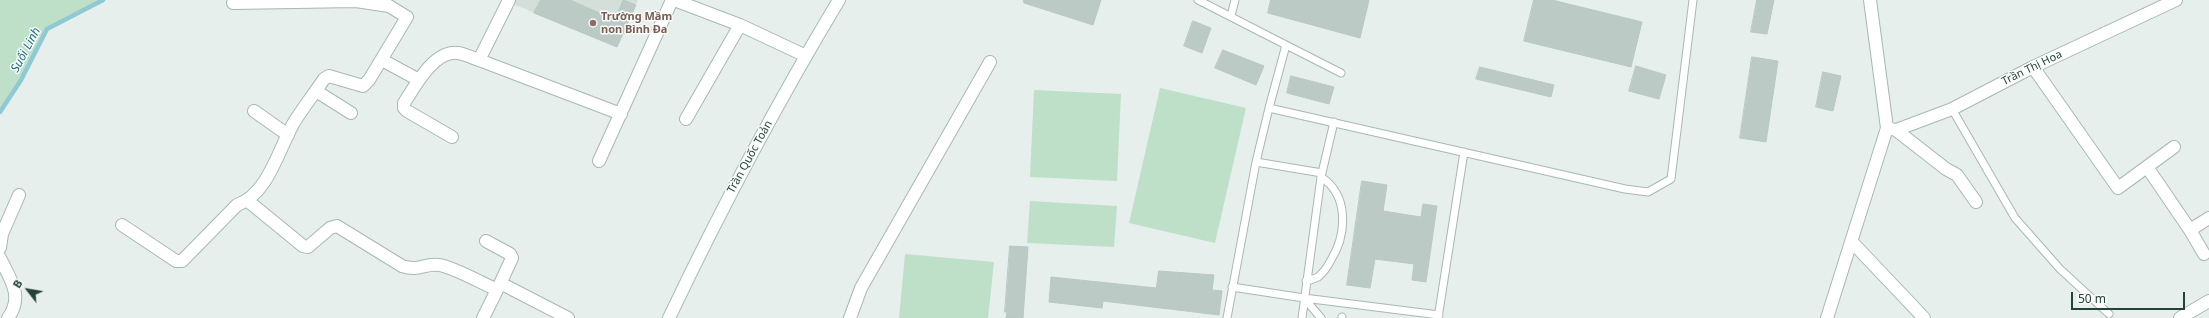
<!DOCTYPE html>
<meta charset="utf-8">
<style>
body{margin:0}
#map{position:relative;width:2209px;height:318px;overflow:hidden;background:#e6efeb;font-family:"Noto Sans",sans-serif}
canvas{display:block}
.north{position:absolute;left:8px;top:270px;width:40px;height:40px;-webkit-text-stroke:3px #f7fbf9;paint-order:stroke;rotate:301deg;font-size:11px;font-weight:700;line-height:16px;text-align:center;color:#24423a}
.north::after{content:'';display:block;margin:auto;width:14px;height:18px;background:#24423a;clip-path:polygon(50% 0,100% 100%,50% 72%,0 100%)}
.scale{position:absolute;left:2071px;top:292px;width:114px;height:18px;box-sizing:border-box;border:2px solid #24423a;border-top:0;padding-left:5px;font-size:12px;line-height:14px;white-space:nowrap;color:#24423a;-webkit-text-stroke:3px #f7fbf9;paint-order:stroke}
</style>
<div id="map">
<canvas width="2209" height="318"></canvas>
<div class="north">B</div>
<div class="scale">50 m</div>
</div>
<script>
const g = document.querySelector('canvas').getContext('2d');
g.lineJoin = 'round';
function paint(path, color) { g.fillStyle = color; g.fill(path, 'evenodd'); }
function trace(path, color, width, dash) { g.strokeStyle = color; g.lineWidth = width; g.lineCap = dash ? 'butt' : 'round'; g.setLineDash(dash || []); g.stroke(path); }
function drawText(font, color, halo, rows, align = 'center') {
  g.font = font + ' "Noto Sans",sans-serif'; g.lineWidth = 3; g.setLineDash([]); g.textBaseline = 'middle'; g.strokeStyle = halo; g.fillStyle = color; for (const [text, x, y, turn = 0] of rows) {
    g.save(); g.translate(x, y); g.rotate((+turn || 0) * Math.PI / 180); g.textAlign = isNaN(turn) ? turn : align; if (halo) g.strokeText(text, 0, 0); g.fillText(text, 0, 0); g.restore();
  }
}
paint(new Path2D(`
 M515 0H638L617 47 513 4Z`), '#d4dfda');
paint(new Path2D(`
 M0 0H103L47 29 21 80 0 112Z
 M1160 88 1246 108 1215 243 1129 223Z
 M1034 90 1121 94 1117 181 1030 177Z
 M1030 201 1117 206 1114 247 1027 243Z
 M905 254 994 262 988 318H899Z`), '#bfe0c8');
trace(new Path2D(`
 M0 112 21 80 47 29 103 0`), '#8ec9d4', 4.5);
const building = new Path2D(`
 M541 0H570L615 20 623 0 636 5 617 47 534 13Z
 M1024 0H1101L1093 25 1024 3Z
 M1271 0H1369L1360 38 1268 13Z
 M1534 0H1552L1642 22 1631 67 1524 41Z
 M1757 0H1774L1767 34 1751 32Z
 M1193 21 1211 28 1202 53 1184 46Z
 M1223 50 1264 66 1256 85 1215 68Z
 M1752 57 1778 61 1766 142 1740 138Z
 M1636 66 1666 75 1659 99 1629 91Z
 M1480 67 1554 85 1551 97 1476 79Z
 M1823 72 1841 76 1833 111 1816 107Z
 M1291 76 1334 87 1329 104 1287 93Z
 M1362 181 1387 185 1383 211 1421 217 1423 204 1437 206 1426 282 1412 280 1414 264 1375 259 1370 288 1347 285Z
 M1010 246 1028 247 1023 318H1006L1007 312H1005Z
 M1159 271 1214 275 1212 290 1222 291 1219 315 1103 301 1102 308 1049 302 1051 277 1156 288Z`);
paint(building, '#bbcac4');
trace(building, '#b8c9c2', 1);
const lane = new Path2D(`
 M1198 0 1286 45 1269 108
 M1231 16 1235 0
 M1286 45 1341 73
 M1952 109 2015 218 2060 269 2109 314
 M1256 162 1322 173
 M1306 281C1310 280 1314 279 1318 277 1323 273 1328 266 1331 260 1347 234 1349 195 1321 177
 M1232 287 1304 298 1439 315
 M1304 298 1321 318
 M1227 318 1256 162 1269 108 1625 189 1648 192 1671 179 1693 0
 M1302 318 1321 177 1334 122
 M1342 318V317
 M1438 318 1464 152`);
const street = new Path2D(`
 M509 0 479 60 621 114
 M674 0 740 25 806 56
 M382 60 419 80
 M2033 67 2118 188 2174 147
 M316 91 351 113
 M254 111 288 135
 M686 119 740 25
 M1887 128 1896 130 1952 109 2033 67 2176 0
 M1896 130 1946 169 1957 175 1976 202
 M452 137 407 111 404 108V103C415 86 434 50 458 53 465 54 473 58 479 60
 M599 161 672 0
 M2147 167 2190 230
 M248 201 303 246 308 247 330 228 337 226 402 266C420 272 423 263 439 265 451 266 484 284 497 290
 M122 225 176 261H182L237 205C268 194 278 151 293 124 302 109 314 94 324 79L329 76 363 86 369 80 407 17 389 6 356 1 233 3
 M486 241 510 254 512 258 500 284
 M1852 242 1924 318
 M0 248 2 234 19 195
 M2204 254 2190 230 2209 218
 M0 258C10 279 24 296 8 318
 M483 318 500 284 504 285 568 318
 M850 318 861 288 990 62
 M1827 318 1887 128 1870 0
 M2180 318 2209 301`);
const secondary = new Path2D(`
 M669 318C721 209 777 103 839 0`);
trace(lane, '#a8b8b2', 9);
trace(street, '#a8b8b2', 14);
trace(secondary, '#a4bbb3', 14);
trace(lane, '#fff', 7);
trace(street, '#fff', 12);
trace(secondary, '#fff', 12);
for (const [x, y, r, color] of [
 [593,23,4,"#8d6e63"]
]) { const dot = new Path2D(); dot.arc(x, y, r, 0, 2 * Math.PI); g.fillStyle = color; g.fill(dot); trace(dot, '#f7fbf9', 1.5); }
drawText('bold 11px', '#785e54', '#f7fbf9', [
 ["Trường Mầm",601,17],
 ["non Bình Đa",601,30]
], 'left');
drawText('11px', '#24423a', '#f7fbf9', [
 ["Trần Thị Hoa",2032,68,-26],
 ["Trần Quốc Toản",750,157,-61]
]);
drawText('italic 12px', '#1c6f80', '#f7fbf9', [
 ["Suối Linh",26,50,-62]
]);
</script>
